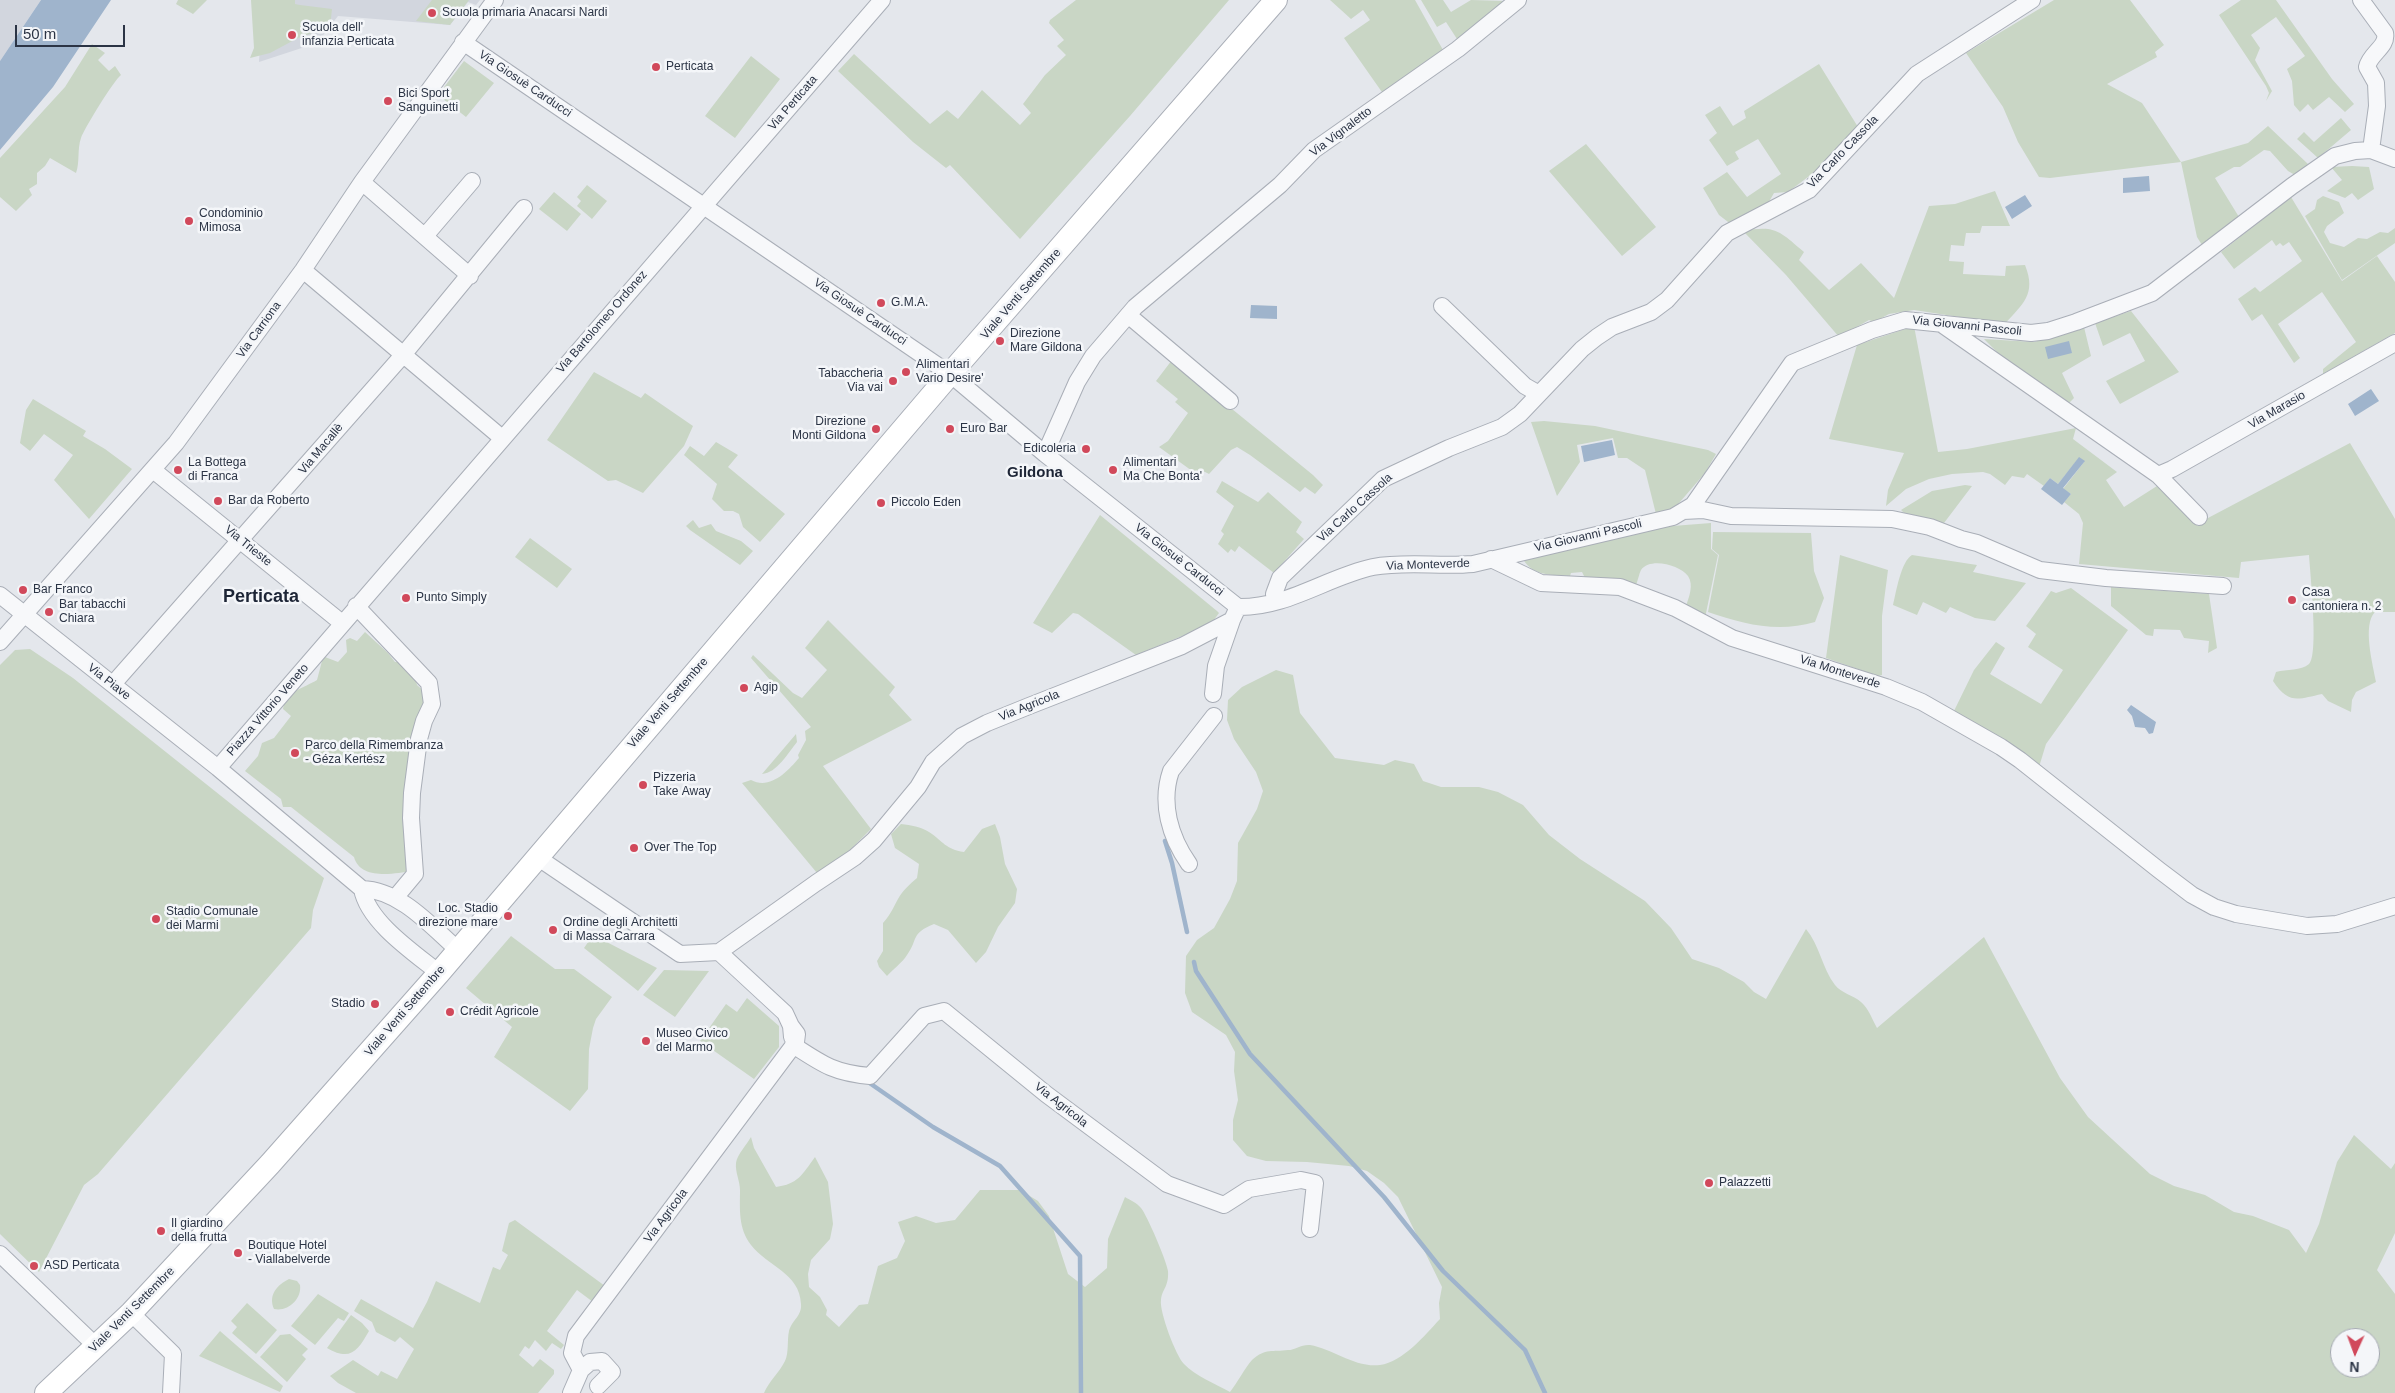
<!DOCTYPE html>
<meta charset="utf-8">
<style>
body{margin:0}
#map{position:relative;width:2395px;height:1393px;overflow:hidden;background:#e4e7ec;font-family:Helvetica,sans-serif}
canvas{display:block}
.north{position:absolute;left:2330px;top:1328px;width:50px;height:50px;box-sizing:border-box;background:#f4f6f9;border:1px solid #a4a8b1;border-radius:50%;rotate:182deg;font-size:14px;font-weight:700;line-height:20px;text-align:center;color:#2b3445}
.north::after{content:'';display:block;margin:auto;width:18px;height:22px;background:#d1495b;clip-path:polygon(50% 0,100% 100%,50% 72%,0 100%)}
.scale{position:absolute;left:15px;top:25px;width:110px;height:22px;box-sizing:border-box;border:2px solid #2b3445;border-top:0;padding-left:6px;font-size:15px;line-height:18px;white-space:nowrap;color:#2b3445;-webkit-text-stroke:4px #f4f6f9;paint-order:stroke}
</style>
<div id="map">
<canvas width="2395" height="1393"></canvas>
<div class="north">N</div>
<div class="scale">50 m</div>
</div>
<script>
const g = document.querySelector('canvas').getContext('2d');
g.lineJoin = 'round';
function paint(path, color) { g.fillStyle = color; g.fill(path, 'evenodd'); }
function trace(path, color, width, dash) { g.strokeStyle = color; g.lineWidth = width; g.lineCap = dash ? 'butt' : 'round'; g.setLineDash(dash || []); g.stroke(path); }
function drawText(font, color, halo, rows, align = 'center') {
  g.font = font + ' Helvetica,sans-serif'; g.lineWidth = 5; g.setLineDash([]); g.textBaseline = 'middle'; g.strokeStyle = halo; g.fillStyle = color; for (const [text, x, y, turn = 0] of rows) {
    g.save(); g.translate(x, y); g.rotate((+turn || 0) * Math.PI / 180); g.textAlign = isNaN(turn) ? turn : align; if (halo) g.strokeText(text, 0, 0); g.fillText(text, 0, 0); g.restore();
  }
}
paint(new Path2D(`
 M0 0H41L0 61Z
 M263 0H480L476 5 468 2 450 25 338 16 317 43 259 62Z`), '#d2d6de');
paint(new Path2D(`
 M178 0H207L193 14 176 4Z
 M251 0H295V4L300 5 332 9 330 27 298 38 270 53 250 58 254 48Z
 M432 0H469L450 25 416 21Z
 M1076 0H1229L1130 116 1020 239 950 165 946 168 913 142 838 71 854 54 930 124 947 110 958 119 982 90 1020 125 1031 113 1023 104 1045 75 1066 55 1057 46 1064 40 1049 23 1050 20Z
 M1330 0H1415L1443 50 1384 95 1344 38 1370 20 1363 10 1351 19Z
 M1421 0H1443L1451 12 1471 0 1506 1 1457 39 1446 22 1437 27Z
 M2054 0H2130L2164 45 2155 52 2157 57 2107 84 2142 103 2181 162 2248 143 2268 126 2308 164 2295 175 2288 171 2270 151 2264 150 2240 167H2234L2215 178 2239 217 2202 245 2197 237 2181 162 2050 178 2039 177 2018 142 2003 107 1966 53Z
 M2241 0H2276L2332 79 2354 104 2345 112 2329 97 2313 110 2308 104 2300 112 2294 105 2292 81 2287 69 2305 56 2276 17 2251 35 2260 48 2255 60 2272 91 2266 101 2269 93 2266 86 2219 15Z
 M92 44 105 53 98 60 109 71 115 66 121 75C114 80 84 129 81 138 77 149 80 163 76 173L50 158 45 166 37 173V184L29 189 32 195 16 211 0 197V158L65 87Z
 M751 56 780 79 735 138 705 116Z
 M464 61 494 83 466 117 438 95Z
 M1819 64 1858 127 1812 174 1788 192 1774 193 1766 207 1732 225 1719 215 1703 188 1727 172 1747 197 1781 174 1758 139 1735 152 1739 159 1727 166 1709 140 1717 133 1705 115 1720 106 1733 126 1746 118 1744 111Z
 M2341 118 2351 130 2318 158 2297 139 2304 132 2314 142Z
 M1586 144 1656 227 1622 256 1549 171Z
 M2352 166 2369 167 2374 189 2358 200 2352 193 2345 198 2327 191 2342 180 2331 167Z
 M587 185 607 201 592 219 577 206 581 201 577 197Z
 M1995 191 2010 226H1982L1980 233H1966L1964 246 1951 245 1949 261 1964 262 1963 274 2005 276 2006 266 2025 265C2037 295 2022 304 2005 324L1914 310 1889 314 1874 322 1869 320 1839 337 1786 275 1743 231C1776 225 1779 231 1804 252L1799 260 1829 290 1861 263 1894 298 1929 206 1955 204Z
 M554 192 581 214 567 231 539 209Z
 M2323 196 2339 202 2344 213 2327 226 2324 232 2330 243 2344 247 2358 238 2367 239 2380 232 2388 233 2395 228V243L2342 280 2305 216 2315 209 2317 200Z
 M2291 197 2342 281 2377 256 2395 282V333L2323 374V369L2356 342 2322 292 2278 324 2300 358 2294 363 2262 314 2252 321 2238 299 2255 287 2260 292 2302 261 2289 242 2283 246 2280 243 2276 246 2272 240 2234 269 2221 252Z
 M2131 311 2179 372 2120 404 2106 381 2145 361 2130 333 2103 346 2095 323Z
 M1914 326 1938 452 1967 449 2076 428 2073 439 2117 472 2106 480 2124 507 2157 486 2198 526 2208 518 2350 443 2395 519V612H2375C2362 625 2373 665 2376 682L2356 692 2352 700 2351 712 2328 701 2322 694C2298 699 2289 705 2273 681L2276 672C2287 669 2301 671 2309 664 2319 655 2310 572 2309 555L2241 562 2239 578 2079 564 2083 523 2079 514 2064 502 2071 494 2063 489 2084 462 2079 458 2058 484 2050 478 2044 486 2027 474 2024 478 2012 476 2005 485 1990 474 1983 472 1952 474 1929 479 1906 489 1886 506 1888 490 1904 453 1829 439 1857 345Z
 M2084 327 2091 356 2062 373 2074 398 2068 404 1998 353 1984 339 2034 342Z
 M1172 360 1313 475 1323 485 1315 494 1305 487 1300 492 1250 455 1237 447 1231 450 1209 474 1203 471 1199 476 1159 447 1168 441 1188 413 1175 402 1178 399 1156 381Z
 M594 372 641 398 645 393 693 426 684 446 643 493 616 480 608 481 547 440Z
 M33 399 86 431 83 436 105 449 132 469 89 519 54 480 73 455 44 434 30 451 20 443 26 410Z
 M1544 421 1595 426 1708 450 1716 454 1705 473 1673 510 1656 514 1645 470 1627 458H1618L1613 438 1577 445 1580 462 1557 496 1531 422Z
 M716 442 738 455 728 467 785 514 760 542 743 527 739 514 733 511H724L712 499 717 484 684 455 690 446 704 456Z
 M1222 481 1258 502 1268 492 1302 522 1296 532 1304 539 1274 573 1239 546 1235 552 1231 549 1228 553 1218 544 1224 534 1221 531 1234 506 1216 492Z
 M1965 485 1972 486 1944 523 1905 514 1901 510 1932 491Z
 M1100 515 1217 611 1219 613 1211 624 1136 655 1078 614 1073 613 1052 633 1033 623Z
 M693 520 699 528 711 524 716 531 741 541 753 551 740 565 690 530 686 526Z
 M1711 523V549L1718 555 1705 618 1686 606C1689 597 1694 585 1688 576 1680 565 1650 557 1641 570 1639 574 1638 580 1636 585L1613 578H1585L1582 572 1571 573 1570 576C1553 575 1532 576 1523 559L1660 527Z
 M1713 532 1811 533 1814 571 1824 598 1815 622C1777 633 1743 624 1708 612L1719 555 1712 549Z
 M530 538 572 569 557 588 515 557Z
 M1840 555 1888 570 1882 616V675L1878 676 1826 658Z
 M1912 555 1977 565 1973 572 2026 583 1995 621 1975 618 1950 607 1946 613 1923 602 1917 615 1893 605C1896 593 1901 561 1912 555Z
 M2111 587 2209 594 2217 648 2208 653 2209 641 2184 638 2180 630 2154 629 2153 636 2146 635 2111 606Z
 M2071 588 2128 630 2046 744 2039 767 1953 713 1974 670 1996 642 2005 648 1990 674 2041 704 2063 670 2028 647 2036 634 2026 626 2051 591 2056 593Z
 M828 620 895 687 889 695 912 720 823 766 871 829 847 853 817 873 742 783 751 780C770 790 787 772 799 758L798 755 806 740 805 731 811 727 751 658 753 655 793 693 802 698 827 670 805 648Z
 M365 632 388 653 395 662H402L416 680 417 685 426 693 411 871C394 874 360 880 354 857L291 807H283L281 799 245 771 258 756 262 743 274 738 291 716 283 709C286 691 304 688 317 680L322 661 325 657 338 662 347 652 346 640 350 638 357 641Z
 M30 649 73 678 324 878 313 910 311 928 98 1174 84 1185 39 1272 0 1234V665L15 650Z
 M1276 670 1293 675 1300 713 1335 758 1384 765 1395 760 1414 764 1423 781 1441 787H1479L1498 792 1523 805 1549 835 1580 859 1645 901 1671 928 1692 959 1719 968 1744 982 1754 992 1766 999 1806 929C1820 946 1822 968 1835 985 1841 993 1853 995 1861 1002 1869 1009 1872 1019 1877 1028L1984 937 2060 1078 2088 1117 2150 1174 2174 1186 2205 1195 2234 1212 2253 1216 2289 1230 2306 1253 2319 1224 2337 1162 2354 1135 2391 1169 2395 1163V1233L2377 1270 2395 1294V1393H764C769 1381 779 1373 785 1361 789 1353 787 1340 789 1331 792 1320 802 1316 801 1304 800 1273 767 1266 751 1245 738 1228 740 1209 740 1190 740 1181 735 1172 736 1163 737 1155 747 1144 751 1137L754 1148 776 1187C798 1184 802 1175 815 1157L828 1182 833 1224 830 1239 811 1260 808 1274 809 1287 820 1297 827 1310 826 1315 839 1327 859 1305 868 1304 878 1266 897 1258 905 1241 898 1222 916 1216 936 1223 955 1220 980 1190H1020L1038 1201 1049 1216 1068 1274 1085 1287 1107 1268 1108 1239 1125 1197C1130 1200 1137 1203 1141 1208 1147 1215 1167 1262 1168 1271 1169 1287 1162 1289 1161 1300 1159 1311 1176 1356 1184 1364 1195 1376 1216 1384 1230 1392 1238 1382 1244 1369 1252 1360 1265 1348 1273 1352 1288 1350 1295 1350 1302 1344 1310 1345 1333 1349 1355 1368 1380 1365 1403 1362 1425 1335 1440 1319L1439 1303 1442 1287 1398 1197 1384 1183 1367 1171 1349 1166 1307 1162 1266 1161 1247 1156 1233 1140V1120L1238 1100 1234 1071 1235 1052 1226 1035 1192 1012 1185 993 1186 956 1197 940 1214 928 1230 899 1237 881 1238 843 1257 809 1263 791 1256 772 1234 739 1227 720 1228 700 1242 687ZM2340 1338H2370V1368H2340Z
 M796 734 797 742C788 753 777 773 762 774Z
 M901 824C911 825 921 827 929 832 944 842 945 849 964 852L982 829 995 824 1000 837 1005 864 1017 889 1015 903 998 927 986 952 976 963 948 930 934 924C910 934 919 938 907 955 902 963 893 969 887 976L879 967 877 961 883 951V923C891 914 893 908 898 899 903 890 910 884 917 878L919 864 895 848 891 834Z
 M593 935 657 968 638 991 584 948Z
 M511 936 555 969H574L612 997 596 1019 593 1028 589 1049 588 1089 570 1111 494 1057 512 1027 466 988Z
 M664 970 709 971 675 1017 643 995Z
 M747 998 779 1026V1047L754 1079 700 1041 726 1004 737 1012Z
 M515 1220 605 1286 593 1302 577 1290 547 1331 564 1345 561 1349 552 1343 546 1351 535 1340 529 1349 525 1346 519 1355 533 1367 540 1359 554 1370V1374L538 1393H356L338 1383 330 1376 353 1360 378 1376 381 1371 397 1379 414 1349 400 1337 395 1342 376 1332 372 1322 354 1311 361 1299 413 1328 427 1302 436 1281 480 1303 493 1267 500 1270 508 1255 502 1251 509 1223Z
 M289 1279 297 1281 300 1285C302 1299 288 1312 274 1309 268 1295 277 1285 289 1279Z
 M318 1294 349 1313 344 1321 338 1318 315 1345 291 1326Z
 M247 1303 277 1330 256 1354 232 1333 237 1327 231 1321Z
 M351 1315 362 1323 369 1331C358 1350 351 1362 327 1348Z
 M220 1331 283 1386 280 1392 199 1356Z
 M290 1334 308 1349 302 1355 306 1359 287 1382 260 1357 280 1335Z`), '#c9d6c5');
paint(new Path2D(`
 M41 0H111L53 87 0 150V61Z
 M2149 176 2150 191 2123 193V178Z
 M2025 195 2032 206 2012 219 2005 207Z
 M1251 305 1277 306V319L1250 318Z
 M2069 341 2072 353 2048 359 2045 347Z
 M2371 389 2379 401 2355 416 2348 404Z
 M1612 440 1615 455 1584 462 1581 446Z
 M2079 457 2085 461 2063 488 2071 494 2062 505 2041 489 2050 478 2058 484Z
 M2131 705 2156 722 2153 733 2149 734 2145 728 2135 727 2132 716 2127 710Z`), '#9fb4cc');
trace(new Path2D(`
 M1165 841 1172 863 1187 932
 M1194 962 1196 971 1250 1054 1384 1197 1443 1271 1525 1350 1545 1393
 M871 1084 933 1127 1000 1166 1080 1256 1081 1393`), '#9fb4cc', 4.5);
const minor = new Path2D(`
 M2361 0 2385 33C2388 47 2370 53 2367 67L2376 83 2377 106 2371 150
 M463 42 950 374 1045 454 1238 607
 M362 182 470 276
 M425 236 472 181
 M303 270 502 438
 M1442 306 1525 386 1539 394
 M1128 315 1230 401
 M1943 325 2158 475 2199 517
 M1045 454 1077 382 1093 356 1135 307 1280 185 1314 150 1458 49 1518 0
 M153 470 342 623
 M2158 475 2172 469 2395 343
 M1683 511 1703 510 1731 516 1892 519 1930 527 1961 539 1977 543 2040 570 2106 578 2223 586
 M1491 559 1541 583 1620 587 1675 608 1732 638 1886 687 1922 702 2001 747 2020 760 2159 870 2192 895 2214 907 2236 914 2307 926 2337 924 2395 906
 M0 595 218 768 362 889C400 890 431 926 457 949
 M1275 602 1274 594 1280 578 1383 479 1449 448 1502 427 1520 414 1582 349 1597 337 1612 327 1651 312 1667 300 1727 233 1809 190 1917 74 2032 0
 M356 606 429 683 432 704 424 721 419 739 412 793 411 818 415 874 395 898
 M1238 607C1287 608 1327 577 1373 567 1406 561 1440 567 1473 564L1673 517 1693 505 1792 363 1872 330 1905 320 2031 333 2048 331 2076 322 2152 293 2292 186 2335 156 2355 151 2371 150 2395 159
 M0 642 176 443 303 270 362 182 495 0
 M113 684 403 355 524 208
 M1213 694 1216 666 1232 620
 M218 768 882 0
 M537 857 680 954 719 952 785 1013 791 1026 792 1037
 M1189 864C1170 837 1160 803 1171 771L1214 716
 M362 889C368 922 413 952 439 973
 M719 952 816 883 855 857 874 840 918 787 933 762 962 736 987 723 1029 706 1182 646 1232 620 1238 607
 M793 1045C822 1064 834 1073 870 1076L924 1016 944 1011 1046 1094 1167 1184 1224 1205 1249 1189 1301 1180 1315 1183 1310 1229
 M0 1254 96 1346
 M131 1313 173 1354 171 1393
 M581 1370 572 1353 576 1336 796 1042 797 1034 791 1026
 M571 1393 581 1370 590 1362 602 1361 612 1372 598 1386`);
const secondary = new Path2D(`
 M46 1393 131 1313 270 1164 439 973 950 374 1276 0`);
trace(minor, '#a9aeb7', 18);
trace(secondary, '#a9aeb7', 24);
trace(minor, '#f7f8fa', 16);
trace(secondary, '#fff', 22);
for (const [x, y, r, color] of [
 [432,13,5,"#d1495b"],
 [292,35,5,"#d1495b"],
 [656,67,5,"#d1495b"],
 [388,101,5,"#d1495b"],
 [189,221,5,"#d1495b"],
 [881,303,5,"#d1495b"],
 [1000,341,5,"#d1495b"],
 [906,372,5,"#d1495b"],
 [893,381,5,"#d1495b"],
 [876,429,5,"#d1495b"],
 [950,429,5,"#d1495b"],
 [1086,449,5,"#d1495b"],
 [178,470,5,"#d1495b"],
 [1113,470,5,"#d1495b"],
 [218,501,5,"#d1495b"],
 [881,503,5,"#d1495b"],
 [23,590,5,"#d1495b"],
 [406,598,5,"#d1495b"],
 [2292,600,5,"#d1495b"],
 [49,612,5,"#d1495b"],
 [744,688,5,"#d1495b"],
 [295,753,5,"#d1495b"],
 [643,785,5,"#d1495b"],
 [634,848,5,"#d1495b"],
 [508,916,5,"#d1495b"],
 [156,919,5,"#d1495b"],
 [553,930,5,"#d1495b"],
 [375,1004,5,"#d1495b"],
 [450,1012,5,"#d1495b"],
 [646,1041,5,"#d1495b"],
 [1709,1183,5,"#d1495b"],
 [161,1231,5,"#d1495b"],
 [238,1253,5,"#d1495b"],
 [34,1266,5,"#d1495b"]
]) { const dot = new Path2D(); dot.arc(x, y, r, 0, 2 * Math.PI); g.fillStyle = color; g.fill(dot); trace(dot, '#f4f6f9', 2); }
drawText('12px', '#2b3445', '#f4f6f9', [
 ["Scuola primaria Anacarsi Nardi",442,13],
 ["Scuola dell'",302,28],
 ["infanzia Perticata",302,42],
 ["Perticata",666,67],
 ["Bici Sport",398,94],
 ["Sanguinetti",398,108],
 ["Condominio",199,214],
 ["Mimosa",199,228],
 ["G.M.A.",891,303],
 ["Direzione",1010,334],
 ["Mare Gildona",1010,348],
 ["Alimentari",916,365],
 ["Vario Desire'",916,379],
 ["Tabaccheria",883,374,"right"],
 ["Via vai",883,388,"right"],
 ["Direzione",866,422,"right"],
 ["Monti Gildona",866,436,"right"],
 ["Euro Bar",960,429],
 ["Edicoleria",1076,449,"right"],
 ["La Bottega",188,463],
 ["di Franca",188,477],
 ["Alimentari",1123,463],
 ["Ma Che Bonta'",1123,477],
 ["Bar da Roberto",228,501],
 ["Piccolo Eden",891,503],
 ["Bar Franco",33,590],
 ["Casa",2302,593],
 ["cantoniera n. 2",2302,607],
 ["Punto Simply",416,598],
 ["Bar tabacchi",59,605],
 ["Chiara",59,619],
 ["Agip",754,688],
 ["Parco della Rimembranza",305,746],
 ["- Géza Kertész",305,760],
 ["Pizzeria",653,778],
 ["Take Away",653,792],
 ["Over The Top",644,848],
 ["Loc. Stadio",498,909,"right"],
 ["direzione mare",498,923,"right"],
 ["Stadio Comunale",166,912],
 ["dei Marmi",166,926],
 ["Ordine degli Architetti",563,923],
 ["di Massa Carrara",563,937],
 ["Stadio",365,1004,"right"],
 ["Crédit Agricole",460,1012],
 ["Museo Civico",656,1034],
 ["del Marmo",656,1048],
 ["Palazzetti",1719,1183],
 ["Il giardino",171,1224],
 ["della frutta",171,1238],
 ["Boutique Hotel",248,1246],
 ["- Viallabelverde",248,1260],
 ["ASD Perticata",44,1266]
], 'left');
drawText('12px', '#2b3445', '#f4f6f9', [
 ["Via Giosuè Carducci",525,84,34],
 ["Via Perticata",793,103,-49],
 ["Via Vignaletto",1341,132,-37],
 ["Via Carlo Cassola",1843,152,-46],
 ["Viale Venti Settembre",1021,294,-49],
 ["Via Giosuè Carducci",860,312,34],
 ["Via Bartolomeo Ordonez",602,322,-49],
 ["Via Giovanni Pascoli",1967,326,6],
 ["Via Carriona",259,330,-54],
 ["Via Marasio",2277,410,-30],
 ["Via Macallè",321,449,-50],
 ["Via Carlo Cassola",1355,508,-42],
 ["Via Giovanni Pascoli",1588,536,-13],
 ["Via Trieste",248,546,39],
 ["Via Giosuè Carducci",1179,560,38],
 ["Via Monteverde",1428,565,-2],
 ["Via Monteverde",1840,672,18],
 ["Via Piave",109,682,38],
 ["Viale Venti Settembre",668,703,-49],
 ["Via Agricola",1029,706,-22],
 ["Piazza Vittorio Veneto",268,710,-49],
 ["Viale Venti Settembre",405,1011,-49],
 ["Via Agricola",1061,1105,38],
 ["Via Agricola",666,1216,-53],
 ["Viale Venti Settembre",132,1310,-45]
]);
drawText('bold 15px', '#1d2536', '#f4f6f9', [
 ["Gildona",1035,473]
]);
drawText('bold 18px', '#1d2536', '#f4f6f9', [
 ["Perticata",261,597]
]);
</script>
